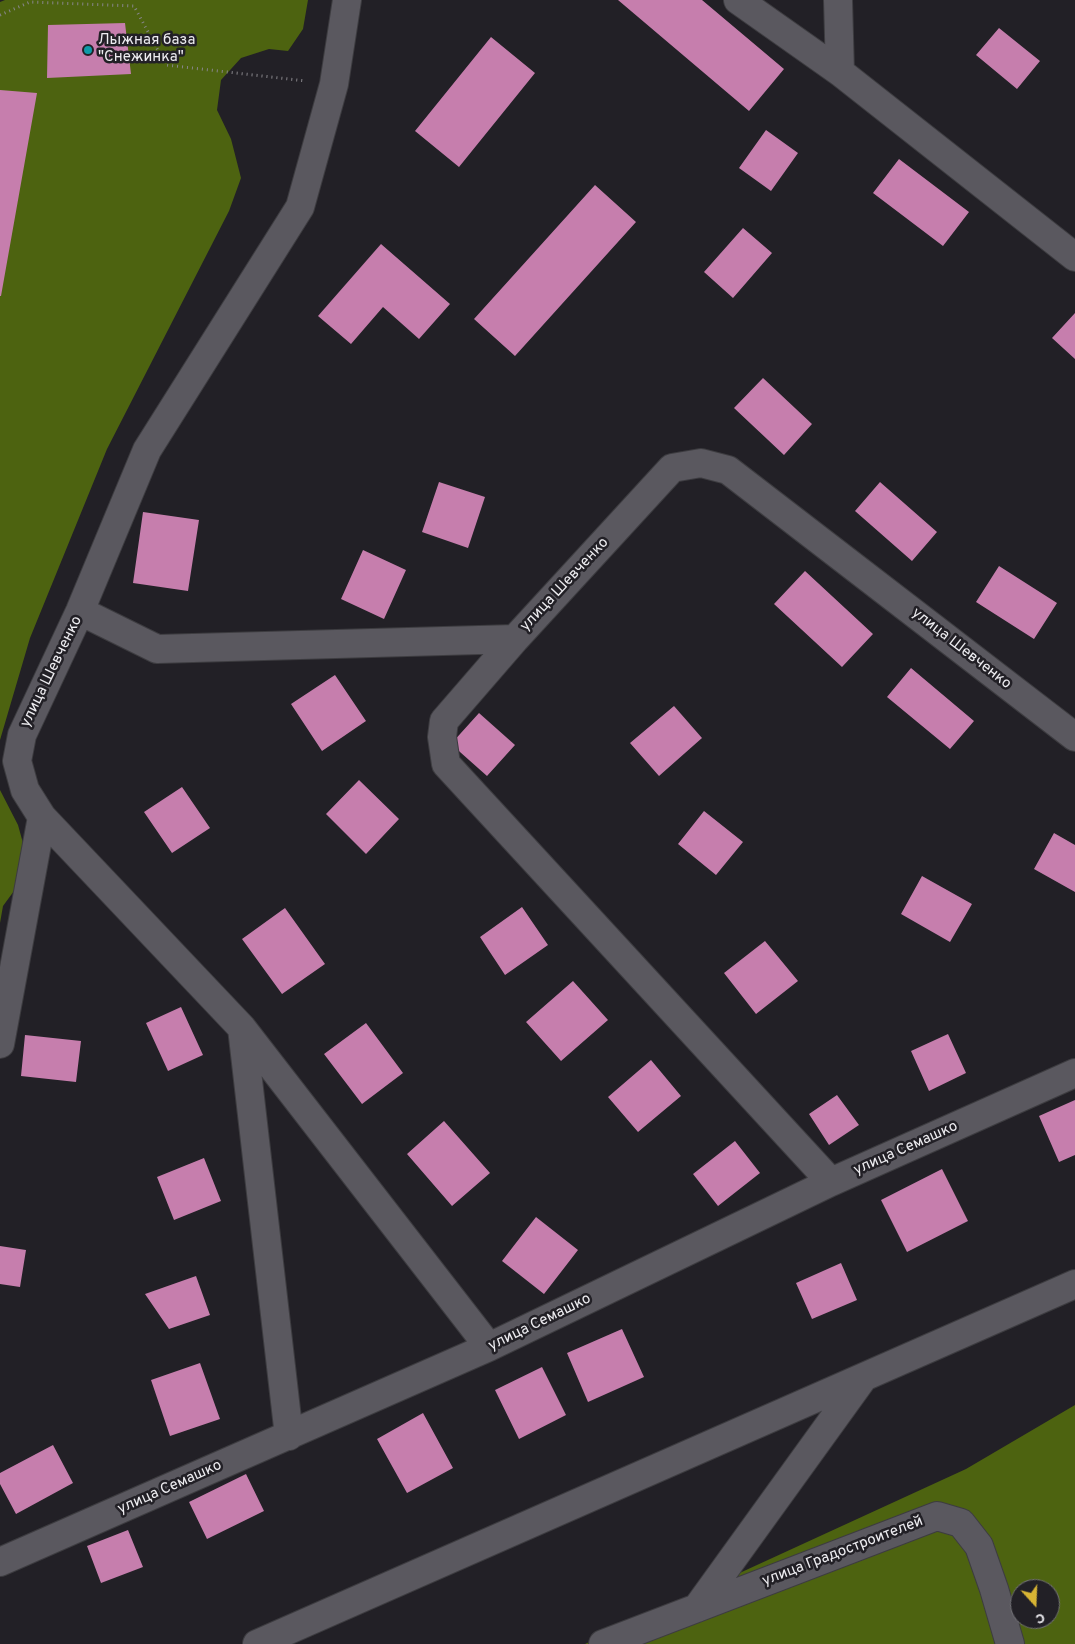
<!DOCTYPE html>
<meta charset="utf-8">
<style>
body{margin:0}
#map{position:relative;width:1075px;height:1644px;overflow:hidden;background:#222026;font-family:Overpass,sans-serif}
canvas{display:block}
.north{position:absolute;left:1010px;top:1579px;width:50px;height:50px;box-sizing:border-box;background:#222026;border:1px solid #737277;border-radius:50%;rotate:160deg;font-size:14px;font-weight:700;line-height:20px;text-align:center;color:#edecf0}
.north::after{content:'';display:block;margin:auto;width:18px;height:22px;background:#d8b434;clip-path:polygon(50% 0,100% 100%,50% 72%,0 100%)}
</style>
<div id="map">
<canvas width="1075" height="1644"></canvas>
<div class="north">С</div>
</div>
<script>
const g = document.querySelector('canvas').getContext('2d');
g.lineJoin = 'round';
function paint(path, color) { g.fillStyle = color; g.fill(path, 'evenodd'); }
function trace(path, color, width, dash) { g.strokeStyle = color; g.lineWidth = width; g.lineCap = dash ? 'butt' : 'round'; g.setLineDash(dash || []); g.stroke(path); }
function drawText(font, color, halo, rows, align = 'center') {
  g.font = font + ' Overpass,sans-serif'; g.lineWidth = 5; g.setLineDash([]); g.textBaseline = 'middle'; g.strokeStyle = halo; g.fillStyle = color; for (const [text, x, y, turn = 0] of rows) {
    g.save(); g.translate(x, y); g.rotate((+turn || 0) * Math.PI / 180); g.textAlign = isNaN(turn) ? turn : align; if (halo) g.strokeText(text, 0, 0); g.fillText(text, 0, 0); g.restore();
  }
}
paint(new Path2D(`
 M5 0H308L303 29 288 51 269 49 241 58 221 80 217 110 231 139 241 178 229 211 107 449 30 638 0 740V2Z
 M0 784V790L18 825 26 854 22 880 3 906 0 923Z
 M1075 1405V1644H585L966 1469ZM1020 1589H1050V1619H1020Z`), '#4d6310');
paint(new Path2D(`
 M618 0H702L784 69 749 111Z
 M125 23 131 74 47 78 48 25Z
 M999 28 1040 61 1017 89 976 55Z
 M491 37 535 73 459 167 415 131Z
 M0 90 37 93 1 296H0Z
 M766 130 798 153 771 191 739 168Z
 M899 159 969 212 943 246 873 193Z
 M595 185 636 222 515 356 474 319Z
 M743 228 772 253 733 298 704 272Z
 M381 244 450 304 419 339 383 307 351 344 318 316Z
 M1075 313V359L1052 338Z
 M763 378 812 424 784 455 734 408Z
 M439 482 485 497 468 548 422 532Z
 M880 482 937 532 912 561 855 511Z
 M143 512 199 520 188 591 133 583Z
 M363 550 406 570 384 619 341 599Z
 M999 566 1057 603 1034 639 976 602Z
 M805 571 873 634 842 667 774 604Z
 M911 668 974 721 950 749 887 697Z
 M335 675 366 721 322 751 291 704Z
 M674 706 702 738 659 776 630 743Z
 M479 713 515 745 487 776 451 744Z
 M359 780 399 819 366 854 326 814Z
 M182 787 210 828 172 853 144 812Z
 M704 811 743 842 716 875 678 844Z
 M1054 833 1075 845V892L1034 869Z
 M922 876 972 904 950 942 901 914Z
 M522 907 548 945 505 975 480 937Z
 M285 908 325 964 282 994 242 939Z
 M765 941 798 981 756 1014 724 973Z
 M573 981 608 1020 561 1061 526 1022Z
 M181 1007 203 1055 168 1071 146 1023Z
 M366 1023 403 1073 362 1104 324 1054Z
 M948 1034 966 1073 929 1091 911 1051Z
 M25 1035 81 1041 76 1082 21 1076Z
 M651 1060 681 1096 638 1132 608 1097Z
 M837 1095 859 1125 829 1145 809 1114Z
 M1075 1100V1155L1059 1162 1039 1116Z
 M444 1121 490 1173 452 1206 407 1154Z
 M735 1141 760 1173 718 1206 693 1174Z
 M204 1158 221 1201 174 1220 157 1177Z
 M942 1169 968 1221 907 1252 881 1200Z
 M536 1217 578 1250 544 1294 502 1261Z
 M0 1246 26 1250 20 1287 0 1284Z
 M841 1263 857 1300 812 1319 796 1283Z
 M196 1276 210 1315 169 1329 145 1294Z
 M622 1329 644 1377 588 1402 567 1353Z
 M200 1363 220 1419 170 1436 151 1380Z
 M542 1367 566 1415 519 1439 495 1390Z
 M423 1413 453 1468 407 1493 377 1439Z
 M53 1445 73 1483 16 1514 0 1484V1473Z
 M246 1474 264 1511 207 1539 189 1502Z
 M128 1530 143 1567 101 1583 87 1546Z`), '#c67ead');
const minor = new Path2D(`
 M347 0 334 84 300 207 147 450 80 611 22 735 17 761 25 790 42 817 242 1028 489 1347
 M738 0 840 72 1075 257
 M838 0 840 72
 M80 611 157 649 515 639 672 468 701 463 728 470 1075 737
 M515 639 444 721 442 737 446 764 831 1182
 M242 1028 289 1436
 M0 1044 42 817
 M0 1562 489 1347 831 1182 1075 1073
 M697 1608 863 1378
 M257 1644 1075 1284
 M603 1644 937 1516 961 1523 979 1546 994 1589 1010 1644`);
trace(minor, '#3d3c40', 30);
trace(new Path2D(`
 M0 15 30 2 134 6 166 65 306 81`), '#88868b', 3, [1, 4]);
trace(minor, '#5a585f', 28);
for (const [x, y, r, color] of [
 [88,50,5,"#0f9aa8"]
]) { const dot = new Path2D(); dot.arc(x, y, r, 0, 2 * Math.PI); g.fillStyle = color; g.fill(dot); trace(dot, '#222026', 2); }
drawText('15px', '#edecf0', '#222026', [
 ["Лыжная база",98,41],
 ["\"Снежинка\"",98,58]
], 'left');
drawText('15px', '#edecf0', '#222026', [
 ["улица Шевченко",565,585,-47],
 ["улица Шевченко",961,649,38],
 ["улица Шевченко",52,672,-64],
 ["улица Семашко",906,1149,-24],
 ["улица Семашко",540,1323,-26],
 ["улица Семашко",170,1488,-24],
 ["улица Градостроителей",843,1552,-21]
]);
</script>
